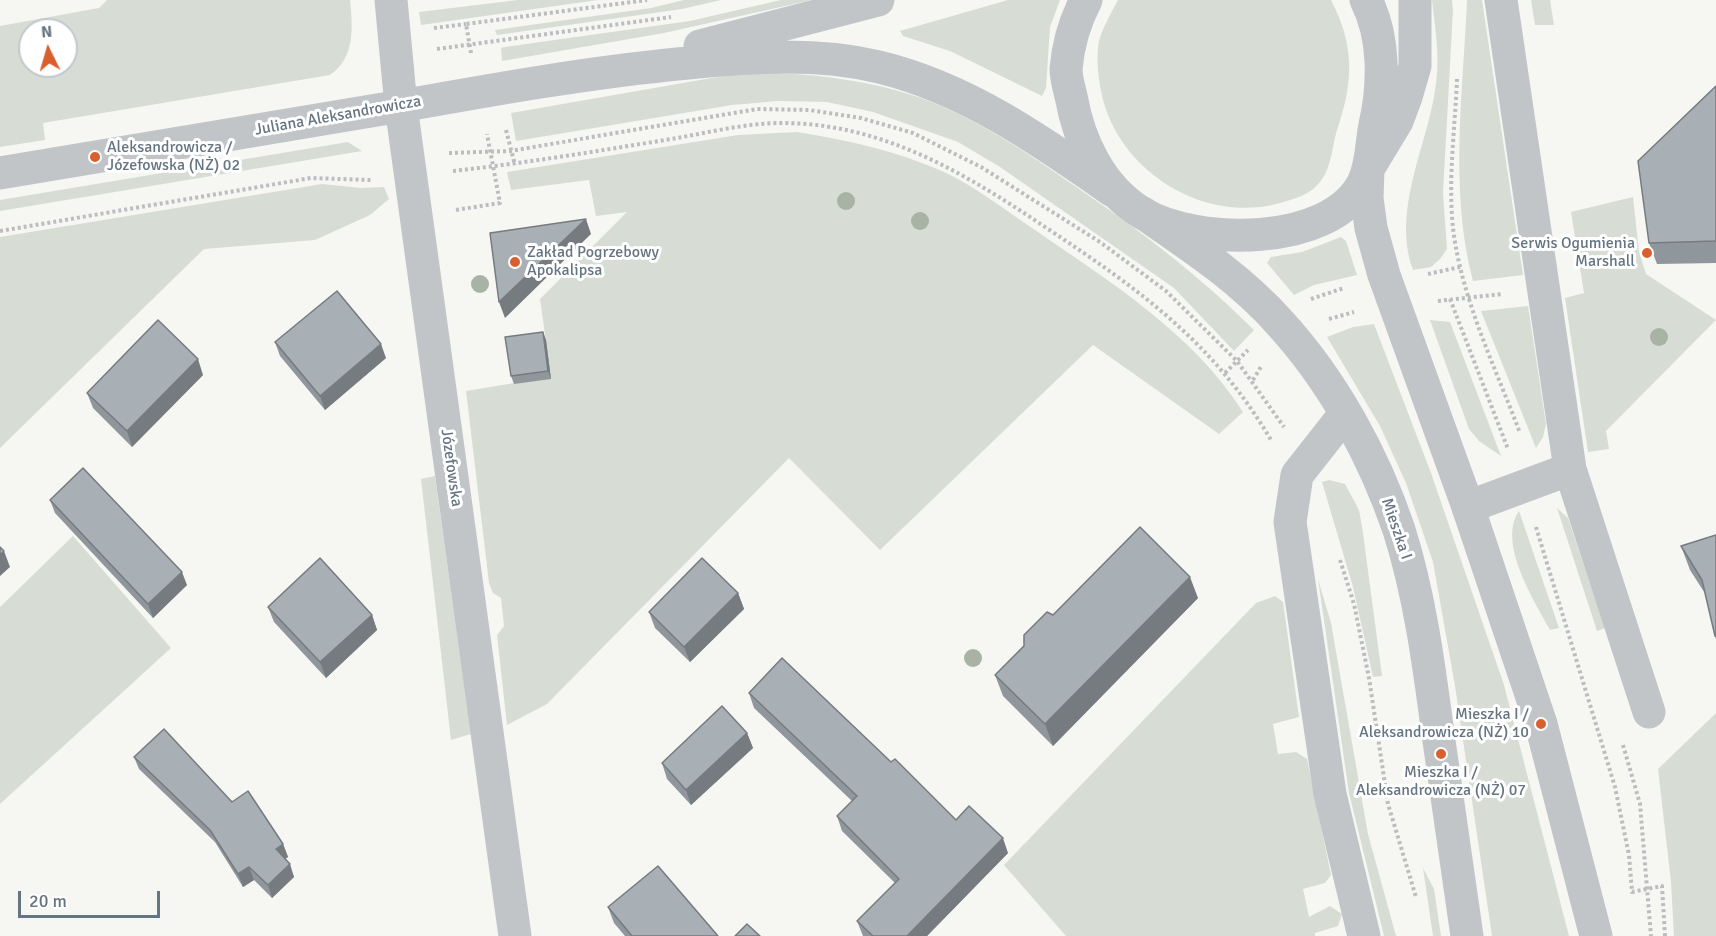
<!DOCTYPE html>
<meta charset="utf-8">
<style>
body{margin:0}
#map{position:relative;width:1716px;height:936px;overflow:hidden;background:#f6f6f3;font-family:Signika,sans-serif}
canvas{display:block}
.north{position:absolute;left:18px;top:18px;width:60px;height:60px;box-sizing:border-box;background:#fff;border:2px solid #c2c8cd;border-radius:50%;rotate:355deg;font-size:16px;font-weight:700;line-height:24px;text-align:center;color:#667582}
.north::after{content:'';display:block;margin:auto;width:21px;height:27px;background:#da5f2f;clip-path:polygon(50% 0,100% 100%,50% 72%,0 100%)}
.scale{position:absolute;left:18px;top:891px;width:142px;height:27px;box-sizing:border-box;border:3px solid #667582;border-top:0;padding-left:8px;font-size:18px;line-height:21px;white-space:nowrap;color:#667582;-webkit-text-stroke:4px #fff;paint-order:stroke}
</style>
<div id="map">
<canvas width="1716" height="936"></canvas>
<div class="north">N</div>
<div class="scale">20 m</div>
</div>
<script>
const g = document.querySelector('canvas').getContext('2d');
g.lineJoin = 'round';
function paint(path, color) { g.fillStyle = color; g.fill(path, 'evenodd'); }
function trace(path, color, width, dash) { g.strokeStyle = color; g.lineWidth = width; g.lineCap = dash ? 'butt' : 'round'; g.setLineDash(dash || []); g.stroke(path); }
function drawText(font, color, halo, rows, align = 'center') {
  g.font = font + ' Signika,sans-serif'; g.lineWidth = 6; g.setLineDash([]); g.textBaseline = 'middle'; g.strokeStyle = halo; g.fillStyle = color; for (const [text, x, y, turn = 0] of rows) {
    g.save(); g.translate(x, y); g.rotate((+turn || 0) * Math.PI / 180); g.textAlign = isNaN(turn) ? turn : align; if (halo) g.strokeText(text, 0, 0); g.fillText(text, 0, 0); g.restore();
  }
}
paint(new Path2D(`
 M107 0H350C353 28 355 58 330 75L43 123 45 140 0 147V26L99 8ZM30 30H66V66H30Z
 M518 0H598L421 25 419 12Z
 M684 0H721L682 9 497 35 495 30 651 8Z
 M781 0H812L664 33 502 61 501 48 505 47 690 21Z
 M1008 0H1060L1050 27 1046 88 1042 96 950 51 903 36 900 31Z
 M1118 0H1331C1354 44 1354 80 1338 127 1332 144 1332 168 1320 182 1310 195 1294 199 1280 203 1202 225 1116 169 1101 91 1098 75 1096 57 1099 41 1103 27 1111 13 1118 0Z
 M1432 0H1452L1453 10 1443 193 1447 249 1440 259 1431 267 1413 270C1391 208 1429 144 1436 83 1440 56 1435 27 1432 0Z
 M1467 0H1482L1523 275 1473 281C1449 190 1463 93 1467 0Z
 M1531 0H1550L1554 25H1535Z
 M746 72C808 73 871 79 929 101 985 123 1036 159 1085 193 1146 235 1202 278 1254 330L1234 351 1174 288 1000 167 958 142 873 112 827 102 778 101 732 105 516 141 511 113Z
 M797 132C848 140 896 151 942 171 975 186 1005 210 1035 230 1110 282 1193 333 1243 412L1219 434 1093 345 880 550 789 458 547 704 507 725 497 635 504 626 501 598 493 593 489 583 466 391 551 377 540 299 627 212 596 216 589 180 511 190 507 172 738 135Z
 M348 142 362 151 0 211V200Z
 M322 184 361 188 384 187 389 199 370 215 315 240 204 249 0 448V237Z
 M1633 197 1639 252 1646 274 1716 320 1606 431 1609 449 1588 452 1565 298 1584 293 1571 212Z
 M1341 237 1346 241 1357 275 1314 285 1294 295 1267 263 1271 257 1302 252Z
 M1528 306 1546 424 1543 437 1536 448 1481 311Z
 M1430 320 1450 322 1501 456 1479 441 1469 429Z
 M1374 324 1431 473 1504 685 1569 936H1492L1455 686 1433 562 1406 483 1380 426 1327 337 1353 327Z
 M435 476 471 734 451 740 421 479Z
 M1329 480 1345 484 1359 510 1363 533 1382 676 1373 677 1353 587 1322 482Z
 M1557 508 1568 518 1605 628 1597 631Z
 M1519 511 1559 628 1550 630C1534 600 1497 543 1519 511Z
 M73 536 171 648 0 804V607Z
 M1318 579 1331 623 1368 834 1396 936H1384L1349 793Z
 M1275 596 1283 602 1299 717 1273 724 1278 754 1296 752 1307 759 1331 875 1325 883 1303 889 1309 917 1330 906 1342 914 1338 926 1315 933V936H1066L1004 865 1256 603Z
 M1716 713V936H1674L1671 882 1658 769Z
 M1423 868 1434 889 1441 936H1433Z`), '#d7ddd4');
trace(new Path2D(`
 M434 28 466 24
 M437 49 671 17
 M471 53 466 24 647 0
 M1457 79C1455 130 1447 186 1454 236 1464 304 1496 369 1520 433
 M506 130 515 165
 M449 153 510 151 757 109 809 110 861 118 913 133 981 167 1100 242 1166 291 1237 361 1284 427
 M453 171C526 163 598 151 671 139 707 133 745 123 782 123 883 123 968 175 1048 229 1140 290 1214 343 1271 440
 M456 210 500 203 487 134
 M0 231 311 178 371 180
 M1428 274 1460 267
 M1311 299 1344 288
 M1450 299 1508 449
 M1438 301 1502 294
 M1329 319 1354 312
 M1225 373 1248 350
 M1253 380 1262 365
 M1536 527 1615 787 1629 855 1632 892 1662 886 1665 936
 M1340 560 1354 604 1369 678 1388 804 1416 897
 M1623 745 1640 804 1651 936`), '#bbbdbf', 4, [3, 3]);
trace(new Path2D(`
 M391 0 401 106 515 936
 M1501 0 1570 469
 M700 46 878 0
 M0 173C134 150 267 129 401 106 496 89 591 72 688 63 752 57 816 52 879 67 966 88 1040 140 1113 191
 M1345 414 1297 475 1290 522 1330 794 1364 936
 M1468 507 1570 469 1649 712`), '#c1c5c8', 33);
trace(new Path2D(`
 M1086 0C1075 21 1068 45 1066 69 1066 78 1069 88 1071 96 1079 142 1101 188 1142 213 1197 246 1330 247 1363 183 1372 165 1371 144 1375 125 1384 85 1385 37 1366 0
 M1415 0V66L1406 97 1397 121 1368 169 1367 198 1371 228 1384 275 1468 507 1541 724 1596 936
 M1143 213C1191 246 1241 279 1280 323 1333 381 1374 456 1399 530 1420 596 1429 666 1438 734 1448 802 1458 869 1467 936`), '#c1c5c8', 33);
g.fillStyle = '#a8b2a5';
for (const [x, y] of [
 [846,201],
 [920,221],
 [480,284],
 [1659,337],
 [973,658]
]) { g.beginPath(); g.arc(x, y, 9, 0, 2 * Math.PI); g.fill(); }
paint(new Path2D(`
 M1716 86V263L1657 264 1649 243Z
 M543 332 546 340 551 379 514 384 511 376Z
 M275 342 386 358 325 410 280 356Z
 M203 375 132 447 93 408 87 393Z
 M50 500 187 585 153 618 55 513Z
 M1716 535V640L1706 595 1690 570 1681 546Z
 M738 593 744 609 690 662 655 628 649 612Z
 M1198 598 1053 746 1003 696 995 675 1053 615Z
 M268 607 372 615 377 630 326 678 274 622Z
 M749 693 891 762 956 820 1008 853 927 936H863L857 921 895 883 842 831 837 816 852 801 754 708Z
 M747 733 753 748 691 805 667 779 662 763Z
 M134 757 232 802 283 844 288 857 285 859 294 877 272 898 254 880 243 887 215 842 139 769Z
 M608 907 718 936H625L614 923Z`), '#90979c');
paint(new Path2D(`
 M586 219 591 234 505 318 499 302Z
 M543 332 546 340 551 379 548 371Z
 M381 344 386 358 325 410 320 396Z
 M198 359 203 375 132 447 127 431Z
 M4 551 10 567 0 576V555Z
 M182 572 187 585 153 618 148 604Z
 M1190 577 1198 598 1053 746 1045 724Z
 M738 593 744 609 690 662 684 647Z
 M372 615 377 630 326 678 320 662Z
 M747 733 753 748 691 805 686 790Z
 M1003 838 1008 853 927 936H907Z
 M283 844 288 857 280 862 276 849Z
 M290 864 294 877 272 898 268 885Z
 M249 867 254 880 243 887 238 874Z`), '#767b7f');
const building = new Path2D(`
 M1716 86V241L1649 243 1638 161Z
 M586 219 499 302 490 233Z
 M337 291 381 344 320 396 275 342Z
 M158 320 198 359 127 431 87 393Z
 M543 332 548 371 511 376 505 337Z
 M83 468 182 572 148 604 50 500Z
 M1140 527 1190 577 1045 724 995 675 1024 646V635L1047 612 1053 615Z
 M1716 535V636H1715L1702 580 1681 546Z
 M0 547 4 551 0 555Z
 M320 558 372 615 320 662 268 607Z
 M702 558 738 593 684 647 649 612Z
 M782 658 891 762 895 759 956 820 969 806 1003 838 907 936H873L857 921 899 879 837 816 857 796 749 693Z
 M722 706 747 733 686 790 662 763Z
 M164 729 232 802 248 791 283 844 276 849 290 864 268 885 249 867 238 874 210 830 134 757Z
 M658 866 718 936H632L608 907Z
 M747 924 760 936H735Z`);
paint(building, '#a8b0b5');
trace(building, '#767b7f', 1.5);
for (const [x, y, r, color] of [
 [95,157,6,"#da5f2f"],
 [1647,253,6,"#da5f2f"],
 [515,262,6,"#da5f2f"],
 [1541,724,6,"#da5f2f"],
 [1441,754,6,"#da5f2f"]
]) { const dot = new Path2D(); dot.arc(x, y, r, 0, 2 * Math.PI); g.fillStyle = color; g.fill(dot); trace(dot, '#fff', 2); }
drawText('16px', '#667582', '#fff', [
 ["Juliana Aleksandrowicza",338,116,-10],
 ["Józefowska",451,468,82],
 ["Mieszka I",1396,529,71]
]);
drawText('16px', '#667582', '#fff', [
 ["Aleksandrowicza /",107,148],
 ["Józefowska (NŻ) 02",107,166],
 ["Serwis Ogumienia",1635,244,"right"],
 ["Marshall",1635,262,"right"],
 ["Zakład Pogrzebowy",527,253],
 ["Apokalipsa",527,271],
 ["Mieszka I /",1529,715,"right"],
 ["Aleksandrowicza (NŻ) 10",1529,733,"right"],
 ["Mieszka I /",1441,773,"center"],
 ["Aleksandrowicza (NŻ) 07",1441,791,"center"]
], 'left');
</script>
